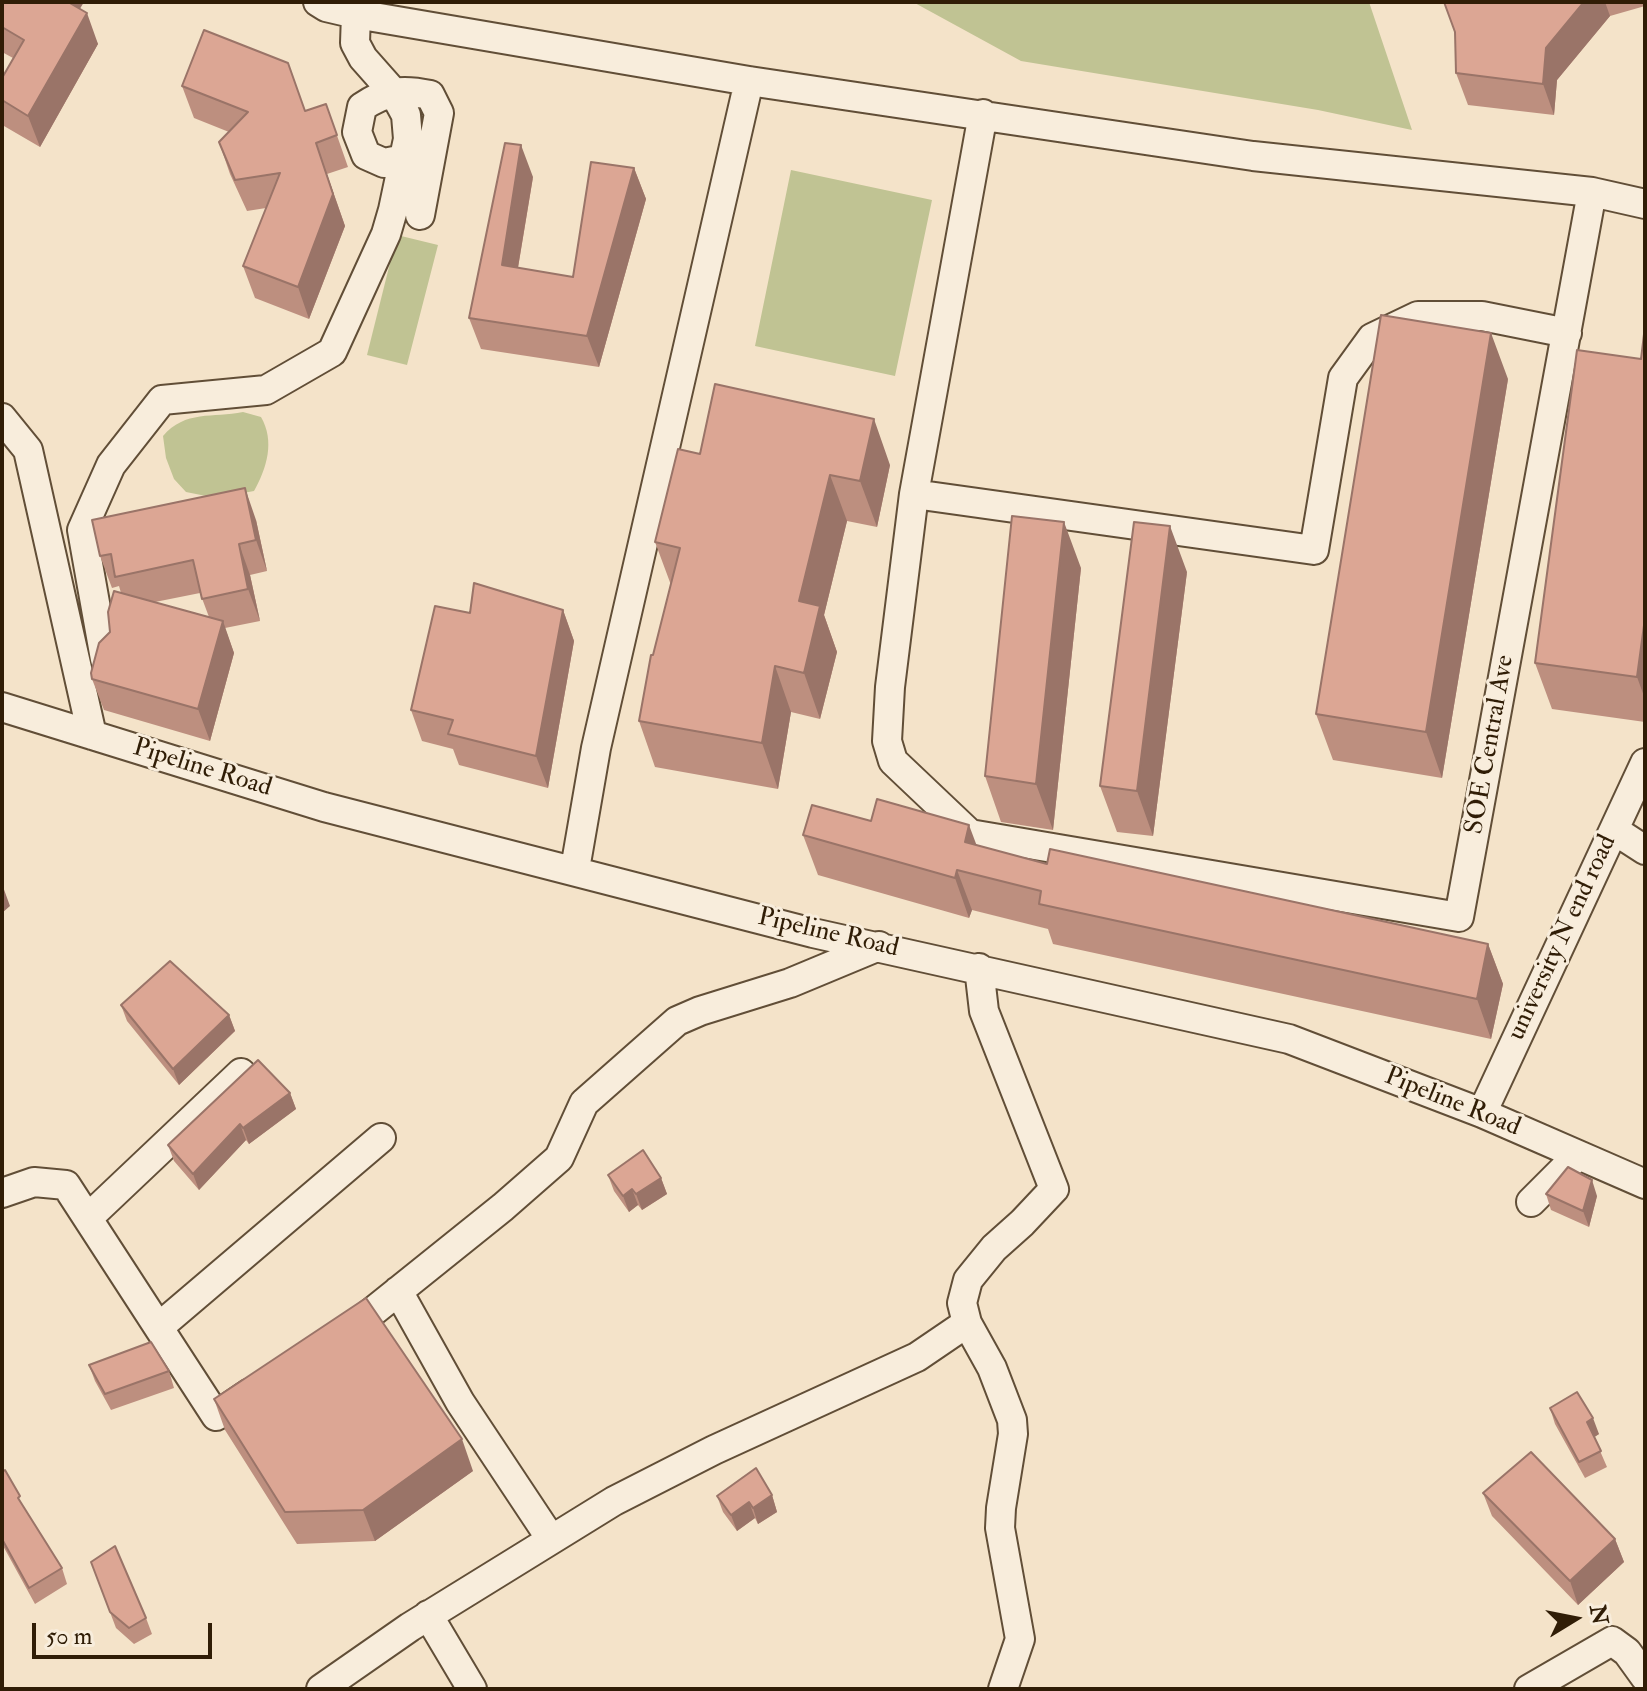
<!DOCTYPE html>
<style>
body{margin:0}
#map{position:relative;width:1647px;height:1691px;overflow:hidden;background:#f4e3c9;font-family:"IM FELL Double Pica",serif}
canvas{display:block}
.frame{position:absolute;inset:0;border:4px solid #301d06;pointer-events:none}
.north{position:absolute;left:1535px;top:1579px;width:80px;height:80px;-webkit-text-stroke:6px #f8eddc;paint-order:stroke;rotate:80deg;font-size:22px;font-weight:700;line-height:32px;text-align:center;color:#301d06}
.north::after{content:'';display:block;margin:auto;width:28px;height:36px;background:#301d06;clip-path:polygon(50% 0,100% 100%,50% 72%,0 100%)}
.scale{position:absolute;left:32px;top:1623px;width:180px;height:36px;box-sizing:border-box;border:4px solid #301d06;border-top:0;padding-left:10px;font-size:24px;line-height:28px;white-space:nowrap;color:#301d06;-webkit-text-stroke:6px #f8eddc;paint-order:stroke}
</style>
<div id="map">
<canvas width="1647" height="1691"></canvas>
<div class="frame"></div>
<div class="north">N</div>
<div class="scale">50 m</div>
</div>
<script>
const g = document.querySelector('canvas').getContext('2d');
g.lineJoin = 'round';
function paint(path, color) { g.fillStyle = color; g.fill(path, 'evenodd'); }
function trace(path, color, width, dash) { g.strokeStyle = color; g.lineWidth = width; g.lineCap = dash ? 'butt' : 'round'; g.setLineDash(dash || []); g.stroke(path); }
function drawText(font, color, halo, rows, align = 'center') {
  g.font = font + ' "IM FELL Double Pica",serif'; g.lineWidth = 6; g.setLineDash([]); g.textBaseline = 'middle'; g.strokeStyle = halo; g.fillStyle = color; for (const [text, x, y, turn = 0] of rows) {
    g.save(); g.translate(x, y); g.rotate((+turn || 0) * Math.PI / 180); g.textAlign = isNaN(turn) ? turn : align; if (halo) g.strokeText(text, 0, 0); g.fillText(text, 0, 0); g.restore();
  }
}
paint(new Path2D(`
 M913 2H1369L1412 130 1318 110 1021 61Z
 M791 170 932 200 895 376 755 346Z
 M397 235 438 245 407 365 367 355Z
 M243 412 261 417C275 441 267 468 254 491L216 498 186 492 174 479 166 458 163 436C185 410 213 418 243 412Z`), '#c0c393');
const minor = new Path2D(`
 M318 2 326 7 356 14 749 81 1253 156 1592 192 1645 204
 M983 114 914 494 890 687 887 741 893 761 970 834 1459 917 1592 192
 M404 159 384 163 366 155 357 132 362 107C385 91 402 89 430 95L439 113 420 215
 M2 418 28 450 92 735
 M914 494 1314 550 1343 378 1372 338 1418 316H1482L1567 333
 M105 659 82 530 111 465 162 400 266 390 332 352 386 234 393 210 408 139 406 115 394 93 363 58 355 43 356 14
 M2 707 324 807 813 933 1289 1039 1482 1113 1645 1184
 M1614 830 1645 850
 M575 869 596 748 749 81
 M979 968 984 1011 1054 1189 1022 1223 994 1248 968 1280 962 1303 967 1323 992 1368 1012 1420 1013 1434 1001 1508 1000 1528 1020 1639 1003 1689
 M1482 1113 1645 763
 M2 1193 34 1182 66 1185 216 1416 250 1393
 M1531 1202 1578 1155
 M89 1217 241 1073
 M398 1291 460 1402 551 1539
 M159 1327 381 1138
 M345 1331 366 1317 503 1207 559 1158 584 1103 677 1021 700 1011 790 983 879 946
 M428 1615 472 1689
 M321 1689 410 1627 614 1501 714 1450 917 1357 967 1323
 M1529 1689 1612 1641 1627 1652 1645 1677`);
trace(minor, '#614e37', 32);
trace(minor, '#f8eddc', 28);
paint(new Path2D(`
 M2 2 80 9 98 44 40 147 4 126 2 122V78L13 58 2 52Z
 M1444 2H1645V6L1610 16 1557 80 1554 115 1468 105 1456 73 1455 32Z
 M182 86 305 111 326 104 348 167 327 174 345 226 309 319 255 298 243 266 266 208 247 211 230 174 219 142 229 132 194 118Z
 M634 168 646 199 599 367 481 349 469 318 533 177 518 268 573 277Z
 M1645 334V722L1552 709 1535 663 1641 359Z
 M1508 379 1442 778 1333 760 1316 714Z
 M700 454 890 465 877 527 847 521 824 615 837 652 820 719 791 712 778 789 655 767 639 721 671 585 655 542Z
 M256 520 267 571 250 575 260 621 225 628 234 653 210 741 104 710 92 679 110 632 121 593 119 586 112 588 100 556ZM200 593 209 617 155 602Z
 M1081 568 1053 830 1001 822 985 776Z
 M1187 572 1153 836 1117 832 1100 786Z
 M563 610 574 641 548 788 459 765 453 749 422 741 411 710 470 613Z
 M871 821 977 845 1047 864 1488 944 1503 984 1491 1039 1053 944 1048 929 972 910 969 918 818 875 803 835Z
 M121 1005 229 1015 235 1031 179 1085 127 1021Z
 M290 1093 296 1109 249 1144 246 1140 199 1190 174 1161 168 1145Z
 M608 1175 661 1178 667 1194 642 1210 638 1205 629 1212 614 1191Z
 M1546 1194 1597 1196 1589 1227 1551 1210Z
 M89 1365 169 1371 174 1388 111 1410 95 1381Z
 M214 1399 473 1471 375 1541 297 1544 225 1430Z
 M1550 1408 1599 1434 1594 1437 1607 1467 1585 1478 1555 1424Z
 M2 1472 62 1568 67 1584 35 1604 2 1544Z
 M1483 1493 1615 1539 1624 1562 1578 1605 1492 1516Z
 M772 1495 777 1512 758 1524 755 1518 737 1531 723 1512 717 1496Z
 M91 1562 146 1618 152 1634 134 1644 116 1628Z`), '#bd8f7f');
paint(new Path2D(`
 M60 2H84L69 27Z
 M1584 2H1605L1610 16 1557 80 1554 115 1543 84 1546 48Z
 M87 13 98 44 40 147 28 116Z
 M316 143 345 226 309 319 298 287Z
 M521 145 533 177 513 297 502 265Z
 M634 168 646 199 599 367 587 336Z
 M1491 333 1508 379 1442 778 1426 732Z
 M874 419 890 465 877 527 860 481Z
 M830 475 847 521 824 615 837 652 820 719 804 673 799 601Z
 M245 488 256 520 267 571 256 540Z
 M1064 522 1081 568 1053 830 1036 784Z
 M1170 526 1187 572 1153 836 1137 791Z
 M239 544 250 575 260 621 248 589Z
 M563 610 574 641 548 788 536 756Z
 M1645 618V699L1637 677Z
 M223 621 234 653 210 741 198 709Z
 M775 666 791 712 778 789 762 743Z
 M969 825 984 865 965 842Z
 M957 870 972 910 969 918 955 878Z
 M2 884 10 906 2 913Z
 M1488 944 1503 984 1491 1039 1477 999Z
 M229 1015 235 1031 179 1085 173 1069Z
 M290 1093 296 1109 249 1144 243 1128Z
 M240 1124 246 1140 199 1190 193 1174Z
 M661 1178 667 1194 642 1210 636 1194Z
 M1592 1180 1597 1196 1589 1227 1583 1211Z
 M632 1189 638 1205 629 1212 623 1196Z
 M1593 1418 1599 1434 1593 1438 1587 1422Z
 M462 1439 473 1471 375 1541 363 1510Z
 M772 1495 777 1512 758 1524 753 1508Z
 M749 1502 755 1518 737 1531 731 1515Z
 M1615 1539 1624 1562 1578 1605 1570 1581Z`), '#9a7468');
const building = new Path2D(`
 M2 2H68L87 13 28 116 2 100V78L24 40 2 27Z
 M1444 2H1584L1546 48 1543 84 1456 73 1455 32Z
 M204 30 288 63 305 111 326 104 337 135 316 143 333 194 298 287 243 266 280 173 235 180 219 142 248 112 182 86Z
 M505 143 521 145 502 265 573 277 591 162 634 168 587 336 469 318Z
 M1381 315 1491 333 1426 732 1316 714Z
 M1644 334H1645V618L1637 677 1535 663 1577 350 1641 359Z
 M715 384 874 419 860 481 830 475 799 601 820 606 804 673 775 666 762 743 639 721 651 655H653L680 548 655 542 678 449 700 454Z
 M245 488 256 540 239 544 248 589 202 599 193 560 115 577 111 554 100 556 92 520Z
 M1012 516 1064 522 1036 784 985 776Z
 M1134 522 1170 526 1137 791 1100 786Z
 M474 583 563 610 536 756 448 734 453 720 411 710 435 606 470 613Z
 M114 591 223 621 198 709 92 679 91 673 99 643 110 632 108 612Z
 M877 799 969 825 965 842 1047 864 1050 849 1488 944 1477 999 1039 904 1041 891 957 870 955 878 803 835 812 805 871 821Z
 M170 961 229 1015 173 1069 121 1005Z
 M258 1060 290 1093 243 1128 240 1124 193 1174 168 1145Z
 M643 1150 661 1178 636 1194 632 1189 623 1196 608 1175Z
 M1568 1167 1592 1180 1583 1211 1546 1194Z
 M366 1298 462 1439 363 1510 285 1512 214 1399Z
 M151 1342 169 1371 105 1394 89 1365Z
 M1577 1392 1593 1418 1587 1422 1601 1451 1579 1462 1550 1408Z
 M1531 1452 1615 1539 1570 1581 1483 1493Z
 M756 1468 772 1495 753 1508 749 1502 731 1515 717 1496Z
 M5 1470 20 1496 18 1498 62 1568 29 1588 2 1539V1472Z
 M115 1546 146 1618 129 1628 110 1612 91 1562Z`);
paint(building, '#dca694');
trace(building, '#9a7468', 2);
drawText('26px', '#301d06', '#f8eddc', [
 ["SOE Central Ave",1491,745,-80],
 ["Pipeline Road",202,769,17],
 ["Pipeline Road",828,934,13],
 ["university N end road",1563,938,-65],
 ["Pipeline Road",1452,1103,22]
]);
</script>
